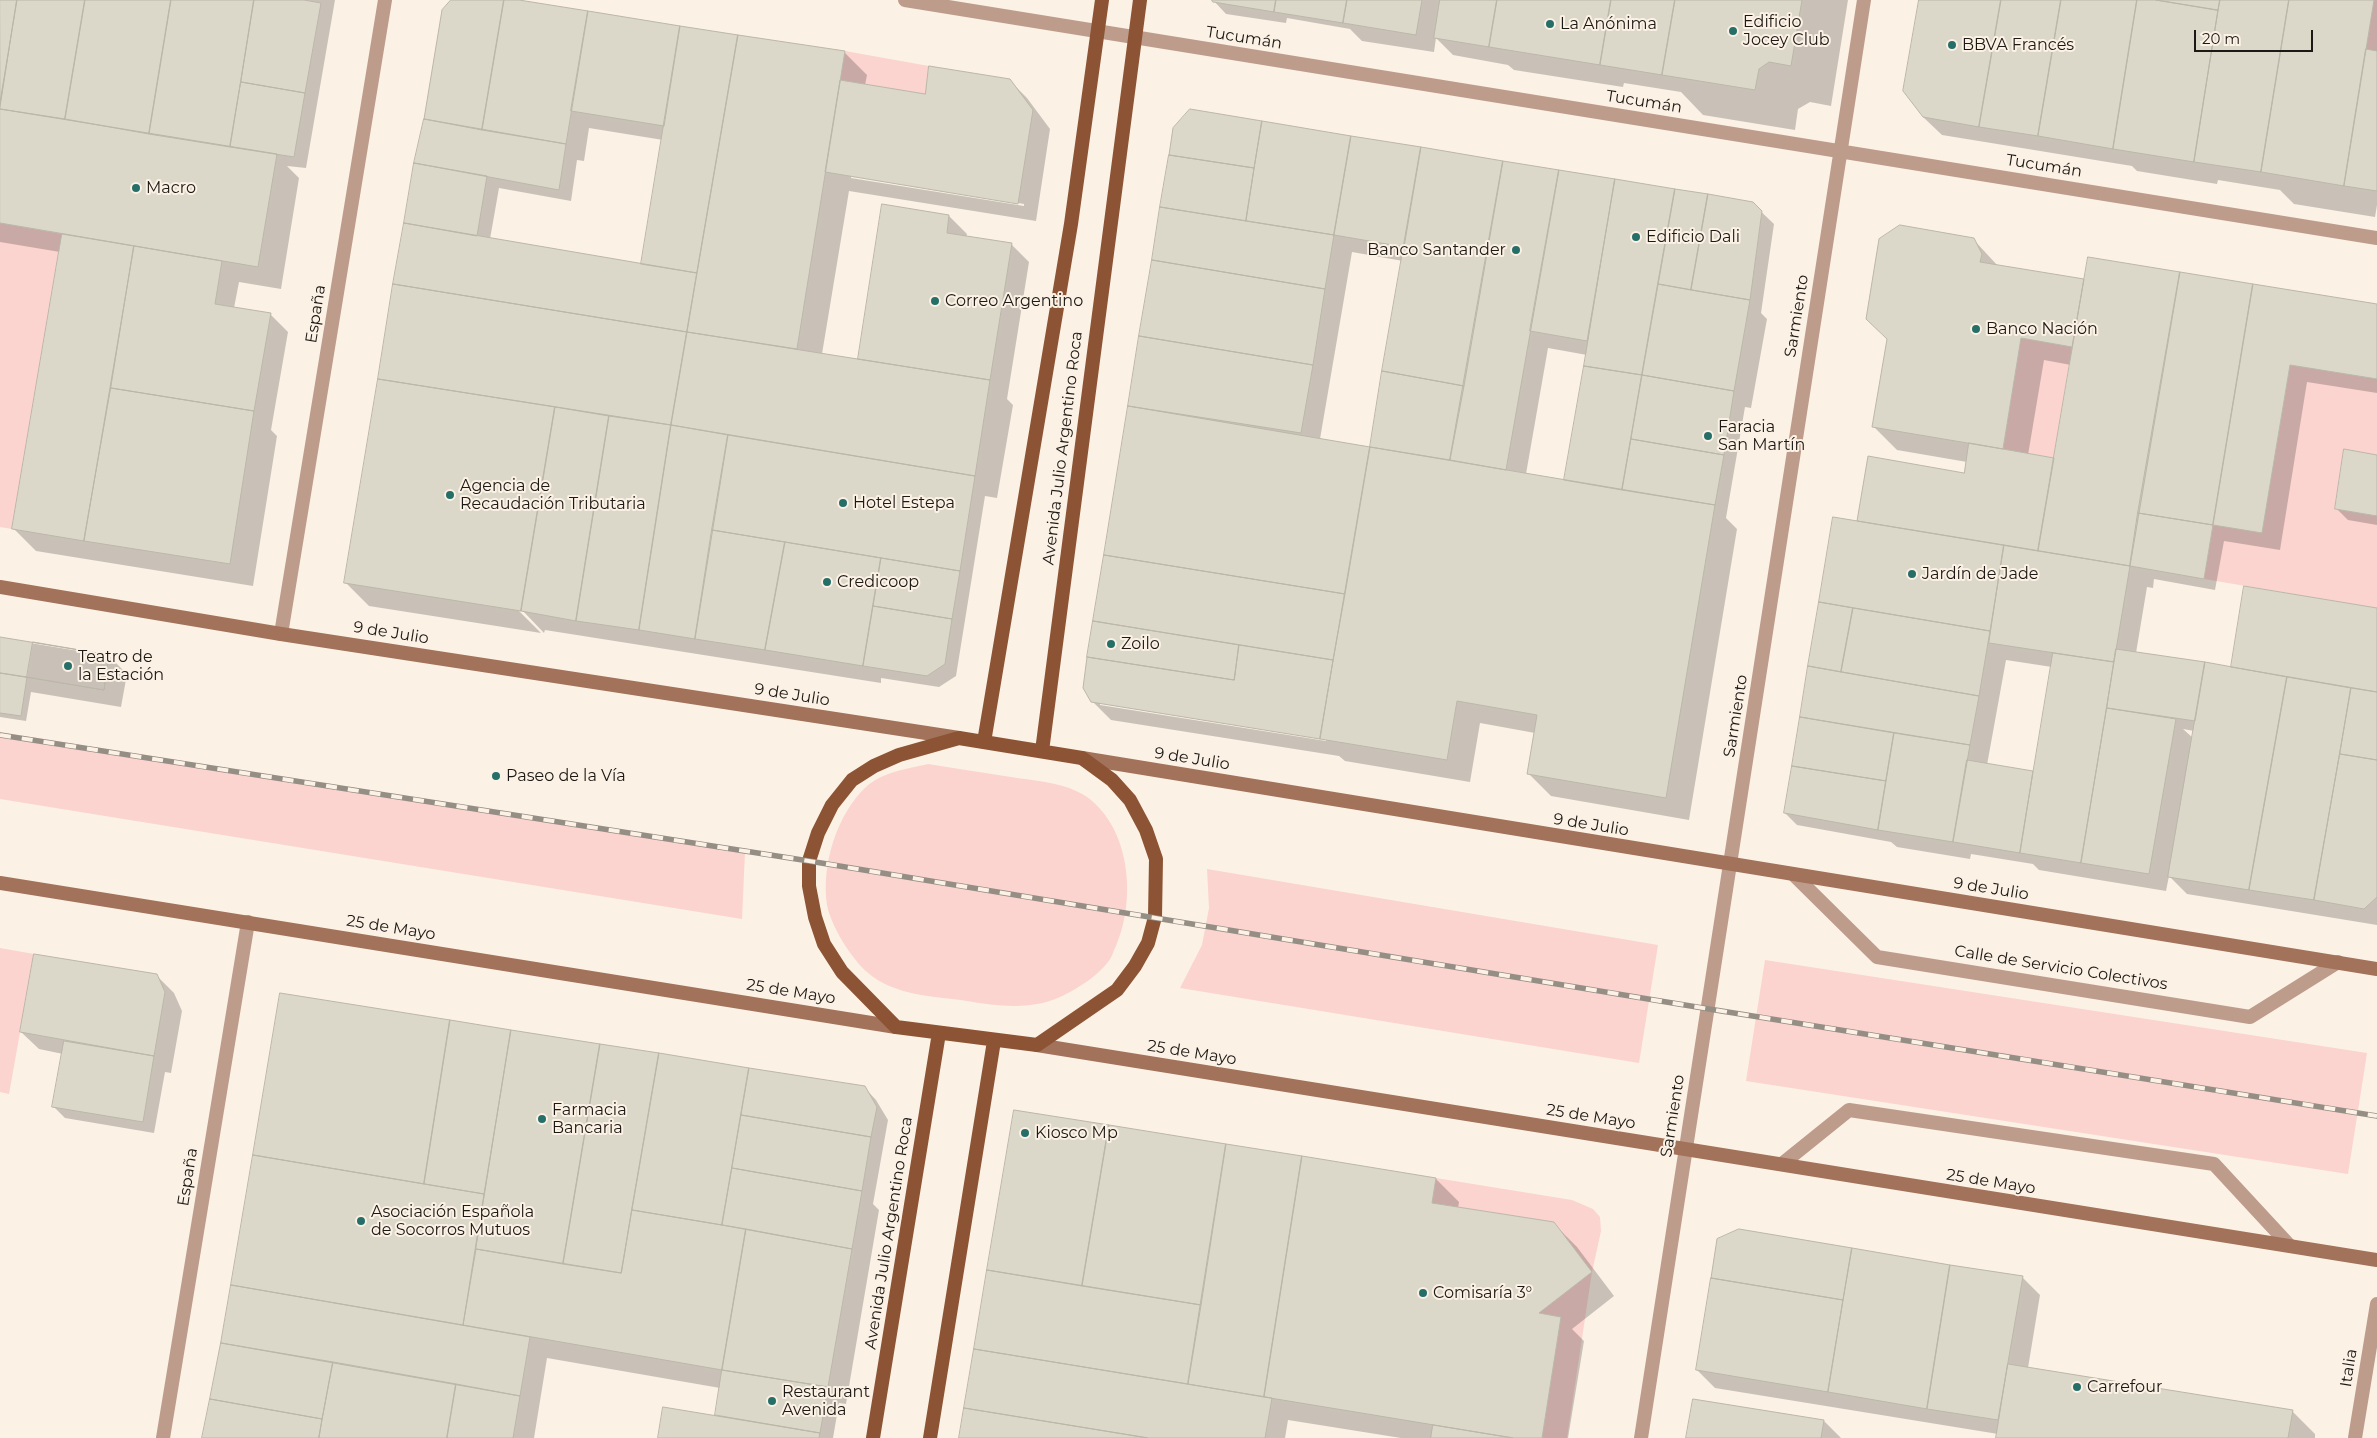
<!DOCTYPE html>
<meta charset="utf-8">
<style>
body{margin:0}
#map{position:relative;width:2377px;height:1438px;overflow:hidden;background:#fcf1e5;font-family:Montserrat,sans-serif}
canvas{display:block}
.scale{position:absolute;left:2194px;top:30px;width:119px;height:22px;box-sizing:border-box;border:2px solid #1c1814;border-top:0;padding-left:6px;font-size:15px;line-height:18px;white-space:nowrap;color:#1c1814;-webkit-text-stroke:4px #fcf1e5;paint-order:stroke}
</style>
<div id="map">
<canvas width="2377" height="1438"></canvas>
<div class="scale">20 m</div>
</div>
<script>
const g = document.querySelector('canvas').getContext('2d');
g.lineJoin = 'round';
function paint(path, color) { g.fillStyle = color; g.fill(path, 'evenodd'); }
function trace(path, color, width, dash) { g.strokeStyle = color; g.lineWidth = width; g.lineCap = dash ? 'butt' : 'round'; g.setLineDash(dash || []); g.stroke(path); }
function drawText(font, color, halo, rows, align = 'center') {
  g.font = font + ' Montserrat,sans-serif'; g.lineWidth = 4; g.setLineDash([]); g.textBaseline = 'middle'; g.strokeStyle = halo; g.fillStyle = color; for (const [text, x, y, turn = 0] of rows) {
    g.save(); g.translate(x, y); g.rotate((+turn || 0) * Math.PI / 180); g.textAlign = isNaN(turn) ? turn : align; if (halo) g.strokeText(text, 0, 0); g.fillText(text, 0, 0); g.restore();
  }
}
paint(new Path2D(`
 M2374 0H2377V51L2366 49Z
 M845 51 929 66 925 94 840 80Z
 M0 223 62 234 12 529 0 527Z
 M2021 338 2072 347 2054 458 2003 449Z
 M2290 365 2377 379V455L2344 449 2335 509 2377 516V608L2204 579 2213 525 2262 532Z
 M0 732 745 852 742 919 0 799Z
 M928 764C955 768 983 773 1011 777 1036 781 1065 782 1087 797 1131 829 1136 900 1116 946 1113 951 1112 958 1108 962 1098 975 1084 984 1070 992 1038 1011 1002 1007 967 1001 934 996 894 996 867 972 851 958 831 926 827 905 821 865 837 814 866 787 882 772 907 769 928 764Z
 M1207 869 1658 945 1639 1063 1180 988 1202 945 1209 908Z
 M0 948 34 954 9 1094 0 1092Z
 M1765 960 2367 1053 2348 1174 1746 1081Z
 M1436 1178 1572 1200 1593 1209 1600 1217 1601 1231 1592 1272 1567 1438H1542L1561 1317 1539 1313 1592 1272 1554 1222 1432 1203Z`), '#fbd4cf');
paint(new Path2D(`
 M0 0H335L306 168 287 166 299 178 281 289 239 282 234 308 270 314 288 332 271 430 277 436 253 586 36 551 13 528 60 252 0 242Z
 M453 0H508L844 52 867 75 865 85 926 95 1009 80 1027 98 1050 129 1036 221 849 191 822 354 862 360 859 358 949 216 967 234 966 238 1011 244 1029 262 1007 399 1013 405 997 498 985 496 956 676 939 687 881 678V683L545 630 544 633 522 610H518L541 633 369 606 346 583 394 286ZM589 128 663 140 642 265 490 239 499 188 571 201 577 160 584 161ZM851 175 1024 204V206L851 178Z
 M1213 0H1848L1831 106 1810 102 1798 109 1795 130 1703 115 1681 92 1624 83 1623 87 1514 70 1508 65 1453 55 1436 38 1434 52 1362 41 1350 29 1287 18 1286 23 1226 14Z
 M1920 0H2377V205L2375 217 2294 204 2280 190 2218 180 2217 184 2137 171 2132 166 1942 135 1923 117Z
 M1191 111 1752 203 1774 224 1761 313 1767 319 1751 408 1745 407 1726 518 1737 529 1689 820 1551 796 1528 773 1535 733 1480 723 1470 782 1345 761 1339 756 1111 720 1092 701 1094 622 1174 129ZM1352 252 1403 261 1371 448 1320 439ZM1548 348 1587 355 1565 481 1526 474ZM1100 702 1327 738 1326 741 1100 705Z
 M1973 239 1998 266 2085 280 2377 305V393L2307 382 2280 550 2224 541 2215 590 2154 579 2153 588 2147 587 2136 653 2232 669 2377 609V925L2187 894 2169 876 2166 891 2039 870 2033 864 1971 854 1970 859 1897 847 1891 842 1797 825 1785 813 1834 518 1858 522 1965 475 1967 462 1897 450 1874 427ZM2044 360 2071 365 2055 460 2028 455ZM2006 660 2052 667 2034 774 1987 765ZM2183 729 2194 731 2193 738Z
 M2377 456V525L2348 520 2336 508Z
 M0 638 109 656 127 674 121 707 31 692 26 721 0 717Z
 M156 975 174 993 182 1011 171 1073 165 1072 154 1133 65 1118 53 1106 63 1054 39 1049 21 1032Z
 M281 994 864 1087 876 1100 888 1120 873 1204 879 1210 846 1404 839 1403 833 1438H659L719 1417 716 1414 720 1388 547 1358 534 1438H203L232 1285Z
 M1015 1112 1436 1179 1459 1202 1458 1208 1553 1223 1577 1247 1614 1296 1572 1329 1584 1341 1568 1438H1401L1288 1420 1285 1438H960Z
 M1739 1231 2022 1277 2040 1295 2028 1368 2292 1411 2315 1434V1438H1997L1998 1434 1715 1388 1697 1370Z
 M1824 1421 1841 1438H1688Z`), '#0003');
const building = new Path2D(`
 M0 0H17L0 102Z
 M17 0H85L65 119 0 109Z
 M85 0H171L149 134 65 119Z
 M171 0H254L230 147 149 134Z
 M254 0H304L321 3 305 93 241 82Z
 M451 0H504L482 130 424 119 442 10Z
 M504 0H519L588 11 566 144 482 130Z
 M1212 0H1276L1274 12 1213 2Z
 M1276 0H1347L1343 23 1274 12Z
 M1347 0H1422L1416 35 1343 23Z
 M1440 0H1497L1489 47 1434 38Z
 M1497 0H1611L1600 65 1489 47Z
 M1611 0H1675L1662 75 1600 65Z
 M1675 0H1802L1791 66 1769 62 1759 69 1755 90 1662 75Z
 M1919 0H2001L1979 127 1923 117 1903 91Z
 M2001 0H2061L2038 136 1979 127Z
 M2061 0H2137L2113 149 2038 136Z
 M2137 0H2156L2218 10 2194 162 2113 149Z
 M2156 0H2220L2218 10Z
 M2220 0H2289L2261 172 2194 162Z
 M2289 0H2374L2344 186 2261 172Z
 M588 11 680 26 664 126 571 111Z
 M680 26 738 35 697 273 641 264Z
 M738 35 845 51 797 349 687 332Z
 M2366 49 2377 51V191L2344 186Z
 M929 66 1010 79 1033 110 1018 204 825 172 840 80 925 94Z
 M241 82 305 93 294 157 230 147Z
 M0 109 277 154 258 267 0 223Z
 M1190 109 1262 121 1254 168 1169 155 1173 128Z
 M424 119 566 144 559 190 414 163Z
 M1262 121 1351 136 1334 235 1246 221Z
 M1351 136 1421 147 1404 247 1334 235Z
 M1421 147 1503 161 1464 386 1382 371Z
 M1169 155 1254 168 1246 221 1160 207Z
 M1503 161 1559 170 1506 470 1450 460Z
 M414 163 487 176 477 236 404 223Z
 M1559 170 1615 179 1587 341 1530 331Z
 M1615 179 1675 189 1642 375 1584 366Z
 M1675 189 1708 194 1691 290 1658 284Z
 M1708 194 1753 202 1762 211 1750 300 1691 290Z
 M882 204 949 215 947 233 1012 243 990 380 858 359Z
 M1160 207 1334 235 1325 289 1152 260Z
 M404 223 697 273 687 332 393 284Z
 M1900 225 1974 238 1982 254 1980 262 2084 279 2072 347 2021 338 2003 449 1872 427 1887 339 1866 319 1879 239Z
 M62 234 134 246 84 541 12 529Z
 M134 246 222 261 215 304 271 313 254 411 111 388Z
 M2088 257 2180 272 2130 566 2038 551Z
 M1152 260 1325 289 1313 365 1139 336Z
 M2180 272 2253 284 2213 525 2138 513Z
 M393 284 687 332 671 425 378 379Z
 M1658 284 1750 300 1734 391 1642 375Z
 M2253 284 2377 304V379L2290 365 2262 533 2213 525Z
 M687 332 990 380 975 476 671 425Z
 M1139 336 1313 365 1301 433 1128 406Z
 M1584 366 1642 375 1622 490 1564 480Z
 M1382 371 1464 386 1450 460 1370 447Z
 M1642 375 1734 391 1724 455 1631 439Z
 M378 379 555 407 521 611 344 583Z
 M111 388 254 411 230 564 84 541Z
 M1128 406 1370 447 1345 594 1104 555Z
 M555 407 609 416 576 621 521 611Z
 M609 416 671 425 639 630 576 621Z
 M671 425 728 435 695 639 639 630Z
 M728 435 975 476 960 571 712 530Z
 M1631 439 1724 455 1715 505 1622 490Z
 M1969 443 2054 458 2038 551 1857 521 1868 456 1964 473Z
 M1370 447 1715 505 1666 798 1527 774 1537 715 1457 701 1447 760 1320 739Z
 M2344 449 2377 455V516L2335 509Z
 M2138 513 2213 525 2204 579 2130 566Z
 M1833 517 2004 545 1990 631 1819 602Z
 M712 530 785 542 765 650 695 639Z
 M785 542 881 558 863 666 765 650Z
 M2004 545 2130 566 2114 662 1989 643Z
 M1104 555 1345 594 1333 660 1093 621Z
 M881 558 960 571 952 619 873 606Z
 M2244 586 2377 608V692L2231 667Z
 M1819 602 1853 608 1841 672 1808 666Z
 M873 606 952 619 945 664 927 676 863 666Z
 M1853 608 1990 631 1979 696 1841 672Z
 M1093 621 1239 645 1234 680 1087 657Z
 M0 637 109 655 104 690 0 673Z
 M33 642 109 655 104 690 27 677Z
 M1239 645 1333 660 1320 739 1091 702 1083 688 1087 657 1234 680Z
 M2116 649 2205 662 2195 721 2107 708Z
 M2053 653 2114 662 2081 863 2020 853Z
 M2205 662 2287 677 2249 890 2168 877Z
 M1808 666 1979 696 1970 745 1800 717Z
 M0 673 27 677 21 716 0 713Z
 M2287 677 2351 688 2314 900 2249 890Z
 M2351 688 2377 692V760L2340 754Z
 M2107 708 2176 719 2149 874 2081 863Z
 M1800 717 1894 733 1886 781 1792 766Z
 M1894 733 1970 745 1953 842 1878 830Z
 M2340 754 2377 760V897L2364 909 2314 900Z
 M1967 760 2033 771 2020 853 1953 842Z
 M1792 766 1886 781 1878 830 1784 813Z
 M34 954 157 974 165 992 154 1056 20 1032Z
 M280 993 450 1020 424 1184 253 1155Z
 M450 1020 511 1030 484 1194 424 1184Z
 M511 1030 600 1044 563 1264 476 1249Z
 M64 1041 154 1056 143 1122 52 1107Z
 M600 1044 659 1053 621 1273 563 1264Z
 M659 1053 749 1068 722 1225 632 1210Z
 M749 1068 865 1086 877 1107 871 1137 741 1115Z
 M1014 1110 1109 1125 1082 1286 987 1270Z
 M741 1115 871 1137 862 1191 732 1168Z
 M1109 1125 1226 1144 1201 1305 1082 1286Z
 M1226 1144 1302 1156 1264 1397 1188 1384Z
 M253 1155 484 1194 463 1325 231 1285Z
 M1302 1156 1436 1178 1432 1203 1554 1222 1592 1272 1539 1313 1561 1317 1542 1438H1513L1264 1397Z
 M732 1168 862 1191 852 1249 722 1225Z
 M632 1210 746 1229 722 1370 463 1325 476 1249 621 1273Z
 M746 1229 852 1249 828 1387 722 1370Z
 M1739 1229 1852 1248 1843 1300 1711 1278 1717 1239Z
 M1852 1248 1950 1265 1927 1409 1828 1392Z
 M1950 1265 2023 1276 1998 1420 1927 1409Z
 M987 1270 1201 1305 1188 1384 974 1349Z
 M1711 1278 1843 1300 1828 1392 1696 1370Z
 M231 1285 530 1337 520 1396 221 1343Z
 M221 1343 333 1362 322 1419 210 1399Z
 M974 1349 1272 1398 1265 1438H1148L964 1408Z
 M333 1362 456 1384 447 1438H319Z
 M2008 1364 2293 1410 2288 1438H1996Z
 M722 1370 828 1387 820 1433 715 1415Z
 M456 1384 520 1396 513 1438H447Z
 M210 1399 322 1419 319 1438H202Z
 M1693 1399 1824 1420 1821 1438H1686Z
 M663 1407 820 1433 819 1438H658Z
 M964 1408 1148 1438H959Z
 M1433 1425 1513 1438H1431Z`);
paint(building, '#dbd7c9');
trace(building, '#bab7a9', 1);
trace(new Path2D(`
 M905 0 2377 238
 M281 634 385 0
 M163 1438 248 922
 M1641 1438 1864 0
 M2355 1438 2377 1304`), '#be9c8c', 14);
trace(new Path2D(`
 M1795 876 1877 957 2250 1017 2338 962
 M1782 1164 1849 1110 2214 1164 2289 1245`), '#be9c8c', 14);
trace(new Path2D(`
 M0 587 281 634 959 738
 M1082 758 2377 969
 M0 883 896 1027
 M1037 1045 2377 1260`), '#a2725a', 14);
trace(new Path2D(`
 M959 738 1082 758 1112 780 1130 800 1146 830 1156 859 1155 917 1148 943 1135 966 1117 990 1037 1045 896 1027 842 972 824 944 815 917 809 886V861L818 833 832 805 852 780 874 766 899 755Z
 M984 742 1071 224 1102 0
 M1042 751 1140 0
 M873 1438 939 1033
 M930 1438 994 1041`), '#8c5435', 14);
const rail = new Path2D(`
 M0 735 809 861 1709 1009 2377 1116`);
trace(rail, '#958e85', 5.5);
trace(rail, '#fcf1e5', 4, [11]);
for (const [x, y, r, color] of [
 [1550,24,5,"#266f68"],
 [1733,31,5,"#266f68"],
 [1952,45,5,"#266f68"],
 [136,188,5,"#266f68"],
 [1636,237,5,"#266f68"],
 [1516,250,5,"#266f68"],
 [935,301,5,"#266f68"],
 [1976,329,5,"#266f68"],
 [1708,436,5,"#266f68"],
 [450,495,5,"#266f68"],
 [843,503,5,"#266f68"],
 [1912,574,5,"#266f68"],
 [827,582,5,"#266f68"],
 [1111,644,5,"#266f68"],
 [68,666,5,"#266f68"],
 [496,776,5,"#266f68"],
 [542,1119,5,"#266f68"],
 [1025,1133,5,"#266f68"],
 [361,1221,5,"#266f68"],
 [1423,1293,5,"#266f68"],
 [2077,1387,5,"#266f68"],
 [772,1401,5,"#266f68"]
]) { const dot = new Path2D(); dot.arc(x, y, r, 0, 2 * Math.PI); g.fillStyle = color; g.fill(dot); trace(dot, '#fcf1e5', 2); }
drawText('16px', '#1c1814', '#fcf1e5', [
 ["Edificio",1743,22],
 ["Jocey Club",1743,40],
 ["La Anónima",1560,24],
 ["BBVA Francés",1962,45],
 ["Macro",146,188],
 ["Edificio Dali",1646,237],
 ["Banco Santander",1506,250,"right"],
 ["Correo Argentino",945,301],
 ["Banco Nación",1986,329],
 ["Faracia",1718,427],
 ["San Martín",1718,445],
 ["Agencia de",460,486],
 ["Recaudación Tributaria",460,504],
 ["Hotel Estepa",853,503],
 ["Jardín de Jade",1922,574],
 ["Credicoop",837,582],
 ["Zoilo",1121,644],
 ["Teatro de",78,657],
 ["la Estación",78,675],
 ["Paseo de la Vía",506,776],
 ["Farmacia",552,1110],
 ["Bancaria",552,1128],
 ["Kiosco Mp",1035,1133],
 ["Asociación Española",371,1212],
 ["de Socorros Mutuos",371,1230],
 ["Comisaría 3°",1433,1293],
 ["Carrefour",2087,1387],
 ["Restaurant",782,1392],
 ["Avenida",782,1410]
], 'left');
drawText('16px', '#1c1814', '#fcf1e5', [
 ["Tucumán",1244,38,9],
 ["Tucumán",1644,102,9],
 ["Tucumán",2044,166,9],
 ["España",316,314,-81],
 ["Sarmiento",1797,316,-81],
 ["Avenida Julio Argentino Roca",1063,448,-83],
 ["9 de Julio",391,633,9],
 ["9 de Julio",792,695,9],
 ["Sarmiento",1736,716,-81],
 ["9 de Julio",1192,759,9],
 ["9 de Julio",1591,825,9],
 ["9 de Julio",1991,889,9],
 ["25 de Mayo",391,928,9],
 ["Calle de Servicio Colectivos",2061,968,9],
 ["25 de Mayo",791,992,9],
 ["25 de Mayo",1192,1053,9],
 ["Sarmiento",1673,1116,-81],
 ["25 de Mayo",1591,1117,9],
 ["España",188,1177,-81],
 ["25 de Mayo",1991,1182,9],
 ["Avenida Julio Argentino Roca",889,1233,-81],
 ["Italia",2349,1368,-81]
]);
</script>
